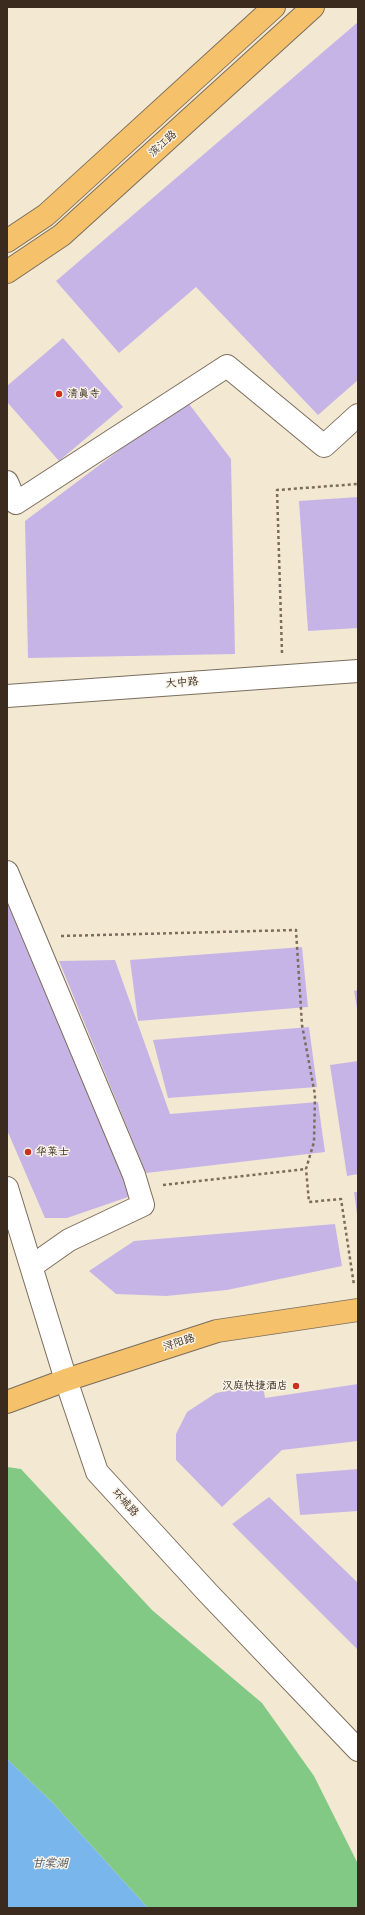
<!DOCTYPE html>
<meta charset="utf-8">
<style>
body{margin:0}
#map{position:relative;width:365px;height:1915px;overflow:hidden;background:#f3e9d3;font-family:Pangolin,sans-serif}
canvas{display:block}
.frame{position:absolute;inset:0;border:8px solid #3b2a1e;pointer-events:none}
</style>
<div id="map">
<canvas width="365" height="1915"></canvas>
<div class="frame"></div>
</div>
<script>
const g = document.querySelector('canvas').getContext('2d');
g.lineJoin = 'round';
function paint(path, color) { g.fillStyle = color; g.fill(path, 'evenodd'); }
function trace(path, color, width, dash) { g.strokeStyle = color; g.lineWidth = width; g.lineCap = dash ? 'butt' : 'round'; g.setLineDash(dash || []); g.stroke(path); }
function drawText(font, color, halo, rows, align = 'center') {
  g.font = font + ' Pangolin,"LXGW WenKai TC",sans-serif'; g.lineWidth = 3; g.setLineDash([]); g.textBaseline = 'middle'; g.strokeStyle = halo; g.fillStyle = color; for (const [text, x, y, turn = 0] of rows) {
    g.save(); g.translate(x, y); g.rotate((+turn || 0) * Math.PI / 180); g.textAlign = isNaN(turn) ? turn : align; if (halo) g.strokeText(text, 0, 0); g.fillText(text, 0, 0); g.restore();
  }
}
paint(new Path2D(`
 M7 1467 21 1469 152 1610 262 1703 314 1776 358 1864V1908H148L51 1801 7 1759Z`), '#82c985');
paint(new Path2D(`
 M7 1759 51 1801 148 1908H7Z`), '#79b6eb');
paint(new Path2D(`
 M358 22V380L318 415 196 287 119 353 56 281Z
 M63 338 123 407 59 461 7 402V386Z
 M186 400 231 459 235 654 28 658 25 521Z
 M358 497V628L308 631 299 501Z
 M7 898 131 1196 67 1218H45L7 1130Z
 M302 947 308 1007 138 1021 130 960Z
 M115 960 170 1114 318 1102 325 1152 146 1173 59 961Z
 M358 990V1008H357L354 991Z
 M309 1027 317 1087 168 1098 153 1040Z
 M358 1061V1174L347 1176 330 1065Z
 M354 1192H358V1213L357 1214Z
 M335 1224 342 1266 227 1290 166 1296 116 1294 89 1271 134 1241Z
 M263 1384 265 1398 358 1384V1441L282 1450 222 1507 176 1460V1434L187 1412 216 1393Z
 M358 1469V1511L300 1515 296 1474Z
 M269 1497 358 1583V1650L232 1524Z`), '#c7b4e6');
const minor = new Path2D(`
 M7 482 16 503 227 366 324 446 358 415
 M7 696 358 671
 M7 872 134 1175 143 1205 69 1240 32 1266
 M7 1188 66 1380 97 1472 208 1593 358 1750`);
const major = new Path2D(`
 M7 241 46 215 274 7
 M7 272 62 235 313 7
 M7 1402 66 1380 217 1331 358 1310`);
trace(minor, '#7b6d5d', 24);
trace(major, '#7b6d5d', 24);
trace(new Path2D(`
 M282 653 277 490 358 484
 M61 936 296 930 302 1025 315 1095 314 1142 306 1169 309 1202 341 1199 354 1285
 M163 1185 306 1169`), '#7b6d5d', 2.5, [3, 3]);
trace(minor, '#fff', 22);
trace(major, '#f5c16b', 22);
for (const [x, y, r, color] of [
 [59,394,4,"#c8321e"],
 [28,1152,4,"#c8321e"],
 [296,1386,4,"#c8321e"]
]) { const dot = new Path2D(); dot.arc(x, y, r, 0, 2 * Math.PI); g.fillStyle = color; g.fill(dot); trace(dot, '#f7f3e8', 1.5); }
drawText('11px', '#3b2a1e', '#f7f3e8', [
 ["滨江路",163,144,-42],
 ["大中路",182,683,-4],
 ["浔阳路",179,1343,-18],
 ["环城路",125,1503,47]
]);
drawText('11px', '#3b2a1e', '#f7f3e8', [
 ["清真寺",67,394],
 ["华莱士",36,1152],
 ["汉庭快捷酒店",288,1386,"right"]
], 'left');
drawText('italic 12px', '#4e545c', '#f7f3e8', [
 ["甘棠湖",50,1864]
]);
</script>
